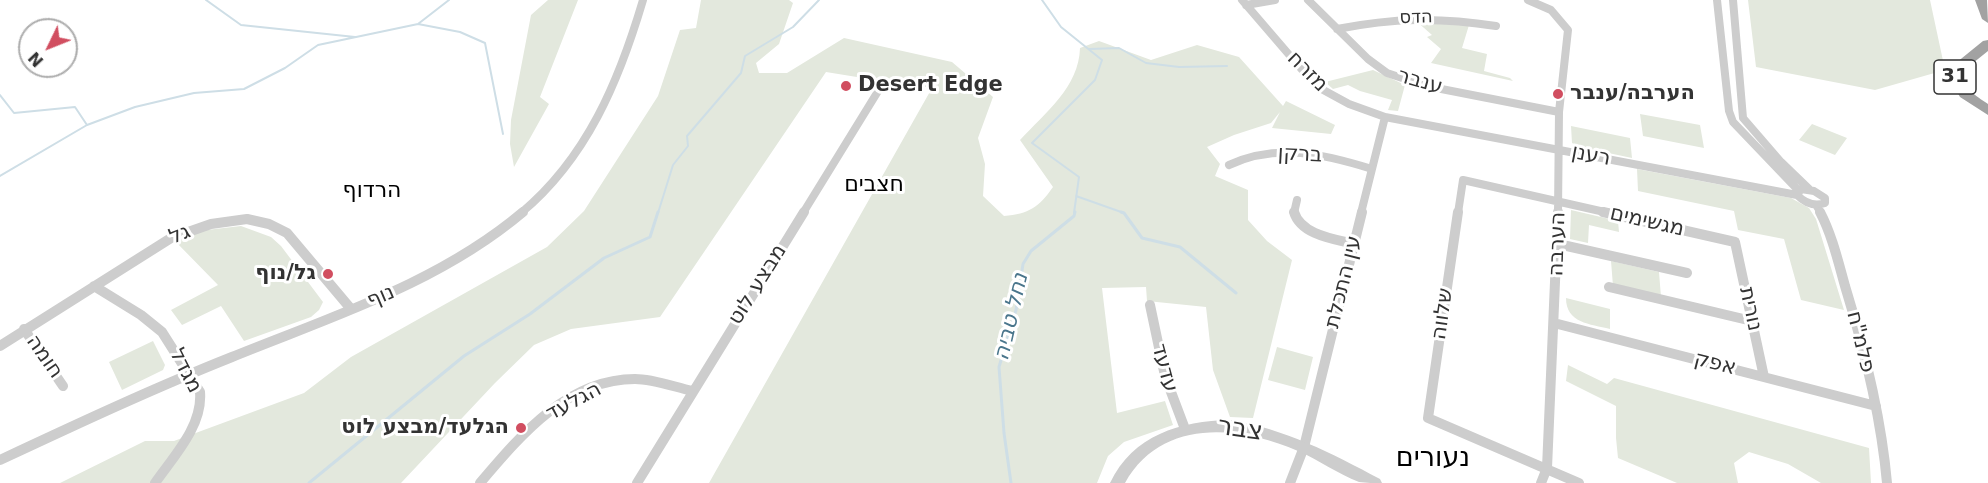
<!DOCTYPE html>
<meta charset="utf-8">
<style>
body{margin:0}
#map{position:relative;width:1988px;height:483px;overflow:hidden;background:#fff;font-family:"DejaVu Sans",sans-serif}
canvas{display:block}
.north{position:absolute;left:18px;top:18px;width:60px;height:60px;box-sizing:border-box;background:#fff;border:2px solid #adadad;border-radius:50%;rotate:227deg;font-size:16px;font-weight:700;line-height:24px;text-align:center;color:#333}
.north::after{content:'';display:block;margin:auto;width:21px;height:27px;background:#d14e60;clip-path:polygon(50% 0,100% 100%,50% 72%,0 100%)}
</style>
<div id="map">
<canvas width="1988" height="483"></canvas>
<div class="north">N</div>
</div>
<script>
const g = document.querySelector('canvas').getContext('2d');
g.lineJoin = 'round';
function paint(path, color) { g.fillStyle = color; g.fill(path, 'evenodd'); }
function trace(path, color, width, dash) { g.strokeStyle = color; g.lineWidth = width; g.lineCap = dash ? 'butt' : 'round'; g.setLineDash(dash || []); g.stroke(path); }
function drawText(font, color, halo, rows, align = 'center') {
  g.font = font + ' "DejaVu Sans",Heebo,sans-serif'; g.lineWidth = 6; g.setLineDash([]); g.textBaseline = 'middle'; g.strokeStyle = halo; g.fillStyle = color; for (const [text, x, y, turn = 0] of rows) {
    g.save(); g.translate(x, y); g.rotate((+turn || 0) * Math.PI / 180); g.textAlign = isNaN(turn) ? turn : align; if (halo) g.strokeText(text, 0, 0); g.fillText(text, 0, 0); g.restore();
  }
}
paint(new Path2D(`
 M548 0H578L540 97 549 104 514 167 510 144 511 120 531 15Z
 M701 0H789L793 3 779 44 756 63 759 73H787L844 38 952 62 993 97 978 138 985 164 983 196 1004 216C1029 214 1039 207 1053 187L1020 140C1045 113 1079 87 1080 48L1099 41 1151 60 1197 45 1239 57 1283 106 1286 101 1335 125 1331 134 1272 128 1280 112 1271 123 1234 135 1207 147 1220 164 1215 176 1248 190V220L1267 241 1292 260 1253 418 1230 417 1213 370 1206 307 1147 301 1146 287 1102 288 1117 413 1165 401 1173 425 1124 442 1108 456 1097 483H709L932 88 895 82 885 85 868 83 863 78 826 72 660 317 571 329 534 345 495 383 401 483H60L145 441H174L304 393 351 357 547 247 584 211 658 96 680 30 696 28Z
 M1748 0H1930L1945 70 1875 90 1756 67Z
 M1415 20 1469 25 1462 48 1487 54 1484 71 1510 78 1513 81 1431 63 1441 49 1427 37 1432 35Z
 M1373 70 1405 85 1398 111 1388 110 1392 100 1360 91 1348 85 1333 89 1325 82Z
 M1640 114 1700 125 1704 148 1643 136Z
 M1812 124 1847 138 1835 155 1799 140Z
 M1571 126 1630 138 1632 158 1580 147 1572 143Z
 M1637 169 1791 198 1809 208 1816 219 1844 310 1801 300 1784 239 1738 230 1734 211 1638 191Z
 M1571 210 1618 221 1619 232 1589 225 1588 243 1570 239Z
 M241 226 271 237 281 246 323 302 319 310 311 317 244 341 221 306 182 325 171 310 218 285 174 240 198 231Z
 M1611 261 1659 272 1661 297 1613 286Z
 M1566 298 1610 309V329C1590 324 1566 323 1566 298Z
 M153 341 165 365 163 370 122 390 109 362Z
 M1277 347 1313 357 1305 390 1268 380Z
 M1568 365 1607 384 1614 378 1869 448 1871 483H1821L1788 464 1749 452 1734 463 1738 483H1677L1618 458 1616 438V406L1566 381Z`), '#e3e8dd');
trace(new Path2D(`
 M206 0 241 25 355 37
 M1042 0 1061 27 1102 60 1095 80 1032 143 1079 177 1074 213
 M418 24 460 32 485 43 503 134
 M1089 49 1119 48 1146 63 1179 67 1227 66
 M0 95 14 113 75 107 87 125
 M0 176 87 125 135 107 194 93 244 89 285 68 318 45 418 24 449 0
 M1076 196 1124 213
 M658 213 673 165 688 146 687 136 741 73 745 56 793 27 819 0`), '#cedee6', 2);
trace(new Path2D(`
 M1121 212 1124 213 1142 238 1180 247 1236 293
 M309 483 464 356 530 314 604 258 650 237 658 212
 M1011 483 1004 433 999 367 1016 310 1023 264 1031 251 1074 216 1075 212`), '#cedee6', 3);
trace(new Path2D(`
 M1242 0 1316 86 1349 104 1385 117 1797 195
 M1308 0 1368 59 1387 73 1426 86 1559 112
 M1528 0 1551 10 1568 30 1559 112 1558 213
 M1717 0 1729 111 1733 122 1798 190
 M1733 0 1743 118 1781 162 1809 189
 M1246 5 1275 0
 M1337 29C1393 18 1439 17 1496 26
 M1229 165C1277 143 1324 154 1372 169
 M1801 189 1814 191 1825 198V203C1814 207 1805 203 1797 195Z
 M1816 205 1821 213
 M521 213C587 158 619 81 643 0
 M803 213 880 88
 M1294 213 1297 200
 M1361 213 1385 117
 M1458 213 1463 180 1609 213`), '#cdcdcd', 8);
trace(new Path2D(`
 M1294 212C1301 235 1334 239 1354 244
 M1458 212 1428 418 1579 483
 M1603 212 1735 242 1764 377
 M1820 212C1832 235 1838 261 1845 286 1865 351 1881 415 1887 483
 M1558 244 1687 273
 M94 286 141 315 162 332 200 392C203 426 173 457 155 483
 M1609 287 1752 321
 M1150 305 1165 376 1185 429
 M1554 323 1876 406
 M24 329 63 386
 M0 346 171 238 211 224 247 219 269 224 287 233 351 309
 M0 460C77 424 154 388 232 357 333 316 439 283 523 212
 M480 483C520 436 567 379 635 379 654 379 674 387 693 391
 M637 483 804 212
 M1290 483 1304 447 1362 212
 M1541 483 1547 468 1558 212`), '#cdcdcd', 10);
paint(new Path2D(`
 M1230 420C1285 429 1331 453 1380 479L1382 483C1375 483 1366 483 1359 482 1338 474 1319 460 1298 451 1239 425 1161 418 1125 483H1110C1133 435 1180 421 1230 420Z`), '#cdcdcd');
paint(new Path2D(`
 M1975 0H1987L1988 23 1982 19Z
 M1988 40V51L1963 71C1963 89 1975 95 1988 104V115L1960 97 1949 78 1951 67 1983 41Z`), '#a2a2a2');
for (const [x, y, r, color] of [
 [846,86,6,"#d14e60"],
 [1558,94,6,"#d14e60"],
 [328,274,6,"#d14e60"],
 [521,428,6,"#d14e60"]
]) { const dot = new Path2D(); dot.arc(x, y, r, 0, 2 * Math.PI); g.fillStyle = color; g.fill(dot); trace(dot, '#fff', 2); }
drawText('18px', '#333', '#fff', [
 ["הדס",1416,18,-1]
]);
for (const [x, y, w] of [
 [1955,77,42]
]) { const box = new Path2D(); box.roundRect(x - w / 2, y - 17, w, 34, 4.5); g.fillStyle = '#fff'; g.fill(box); trace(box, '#333', 1.5); }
drawText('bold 20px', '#333', null, [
 ["31",1955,77]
]);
drawText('21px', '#333', '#fff', [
 ["מזרח",1307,72,45],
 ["ענבר",1420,82,16],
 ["ברקן",1300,155,3],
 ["רענן",1591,156,11],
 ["מגשימים",1647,222,13],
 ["גל",180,235,-23],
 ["הערבה",1558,244,-88],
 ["עין התכלת",1344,282,-76],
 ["מבצע לוט",758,285,-58],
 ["נוף",381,297,-23],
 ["נורית",1750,309,78],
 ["שלווה",1443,314,-82],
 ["פלמ\"ח",1860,342,76],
 ["חומה",44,357,55],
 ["אפק",1715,364,14],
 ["עדעד",1164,368,75],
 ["מגדל",185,371,63],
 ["הגלעד",574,402,-28]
]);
drawText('bold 21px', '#333', '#fff', [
 ["Desert Edge",858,86],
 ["הערבה/ענבר",1570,94],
 ["גל/נוף",316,274,"right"],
 ["הגלעד/מבצע לוט",509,428,"right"]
], 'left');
drawText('22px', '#000', '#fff', [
 ["חצבים",874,185],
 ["הרדוף",372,191]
]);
drawText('italic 22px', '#4a768c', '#fff', [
 ["נחל טביה",1012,317,-77]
]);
drawText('26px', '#333', '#fff', [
 ["צבר",1240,430,8]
]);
drawText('27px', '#000', '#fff', [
 ["נעורים",1433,459]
]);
</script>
